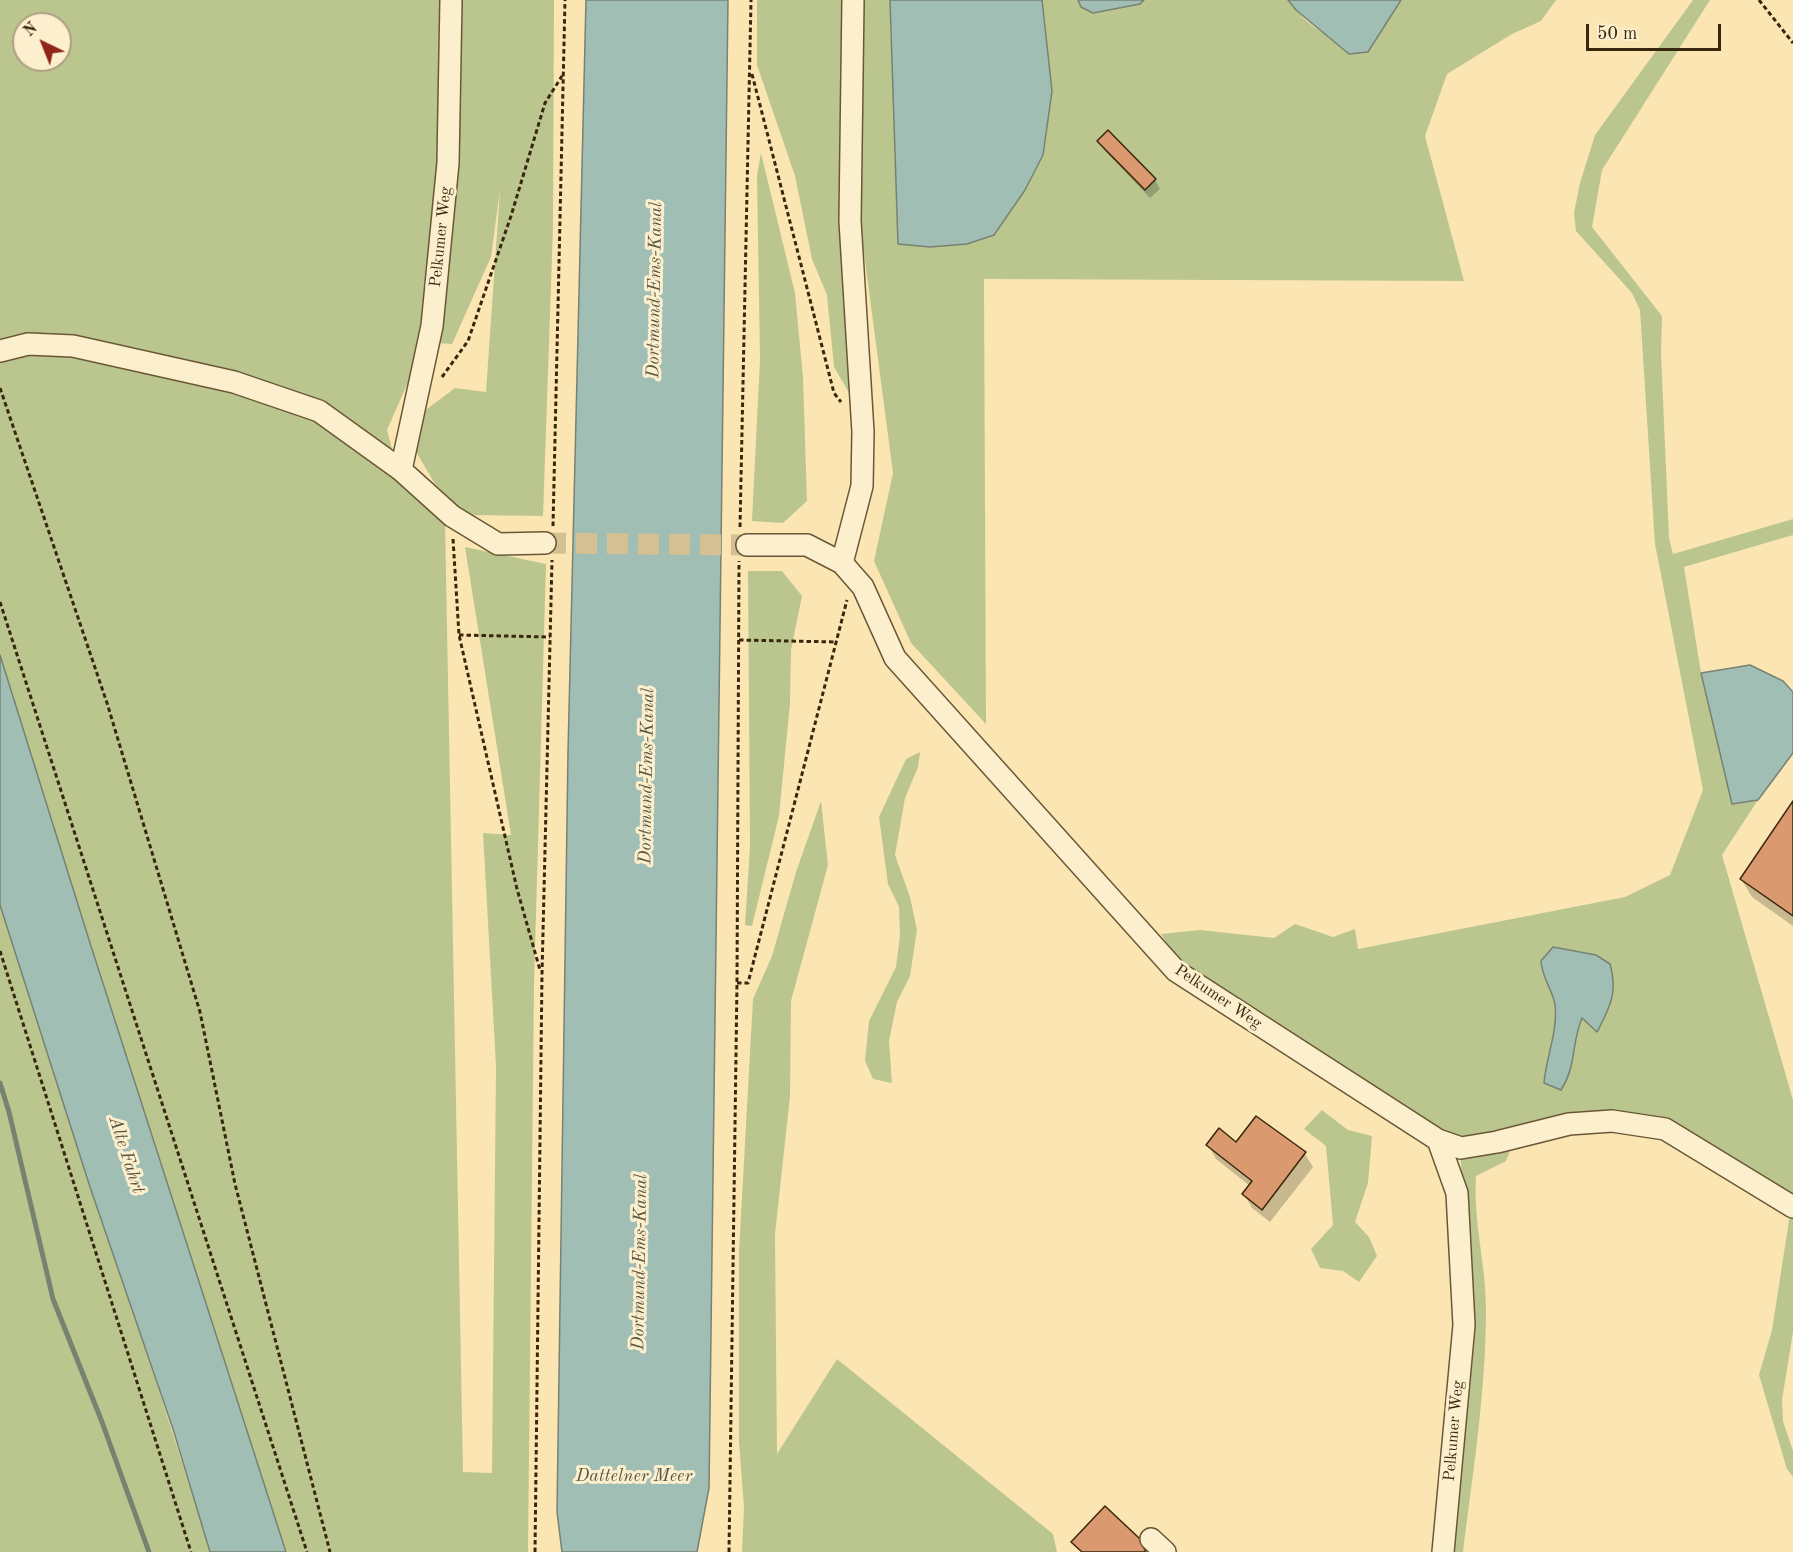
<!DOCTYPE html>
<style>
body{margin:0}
#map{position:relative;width:1793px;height:1552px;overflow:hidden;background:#fbe6b3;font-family:"Old Standard TT",serif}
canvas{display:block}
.north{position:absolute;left:12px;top:12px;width:60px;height:60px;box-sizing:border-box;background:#fcefce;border:2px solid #ae9f81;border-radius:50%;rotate:317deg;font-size:16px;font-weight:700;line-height:24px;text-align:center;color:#39270d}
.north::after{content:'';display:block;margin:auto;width:21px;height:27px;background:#8f2418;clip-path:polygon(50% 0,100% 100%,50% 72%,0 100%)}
.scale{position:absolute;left:1586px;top:24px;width:135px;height:27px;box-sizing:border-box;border:3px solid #39270d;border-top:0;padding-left:8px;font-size:18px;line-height:21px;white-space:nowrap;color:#39270d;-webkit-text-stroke:4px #fcefce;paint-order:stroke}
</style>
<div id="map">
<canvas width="1793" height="1552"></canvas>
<div class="north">N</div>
<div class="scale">50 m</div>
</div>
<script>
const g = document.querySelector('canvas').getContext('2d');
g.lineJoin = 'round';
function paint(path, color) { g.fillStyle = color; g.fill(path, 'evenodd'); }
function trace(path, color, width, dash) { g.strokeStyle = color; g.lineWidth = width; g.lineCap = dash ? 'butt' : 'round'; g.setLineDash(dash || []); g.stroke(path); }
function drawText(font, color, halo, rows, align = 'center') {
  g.font = font + ' "Old Standard TT",serif'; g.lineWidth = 6; g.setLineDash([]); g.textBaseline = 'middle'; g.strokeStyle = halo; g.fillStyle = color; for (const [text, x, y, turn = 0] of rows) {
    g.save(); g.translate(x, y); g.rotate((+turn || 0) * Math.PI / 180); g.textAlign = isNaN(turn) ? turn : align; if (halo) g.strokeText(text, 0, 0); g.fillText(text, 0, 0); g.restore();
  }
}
paint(new Path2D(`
 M0 0H442L438 163 416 364 387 430 400 480 445 521 463 1472 492 1473 496 1066 483 833 511 835 465 547 546 564 534 984 528 1552H286L90 943 0 655ZM24 24H60V60H24Z
 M458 0H554L553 228 543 516 467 515 435 484 415 450 423 412 455 388 486 392 500 190 491 257 452 344 437 343Z
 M757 0H847L854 391H848L834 367 827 295 812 259 795 176 757 65Z
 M864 0H890V37L1025 190 1043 155 1052 91 1042 0H1078L1081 7C1097 10 1131 10 1144 0H1288C1311 32 1334 39 1369 52L1401 0H1556L1541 21 1512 34 1447 74 1425 136 1464 281 984 279 986 724 911 643 874 561 893 473 859 215Z
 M1693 0H1710L1602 170 1592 227 1662 316 1661 353 1669 538 1673 554 1793 519V535L1684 567 1701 673 1732 804 1758 800 1722 855 1793 1100V1198L1665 1124 1462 1139 1432 1126 1184 971 1161 934 1200 930 1274 938 1295 924 1333 937 1355 929 1358 949 1625 897 1670 875 1703 790 1655 544 1640 310 1632 293 1576 231 1574 213 1580 183 1595 135Z
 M761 153 795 293 803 377 807 501 783 523 752 521 760 359 757 176Z
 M748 571H782L802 596 791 650 790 703 779 816 752 926 745 925 750 847Z
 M920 752 918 767 905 798 895 855 910 897 917 930 910 976 897 1002 889 1041 892 1083 873 1079 865 1061 869 1021 896 967 900 936 899 907 888 884 879 817 906 759Z
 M821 801 828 865 791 1001 790 1096 775 1234 777 1454 837 1359 1053 1534 1057 1552H742L744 1507 739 1442V1251L753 999 772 956 796 872Z
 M0 905C67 1121 144 1335 210 1552H0Z
 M1322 1110 1348 1130 1372 1136 1368 1183 1355 1222 1369 1237 1377 1256 1359 1282 1343 1271 1320 1268 1311 1249 1333 1225 1326 1146 1304 1129Z
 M1513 1143 1506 1161 1476 1176C1473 1221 1486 1265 1486 1309 1486 1391 1473 1471 1463 1552H1451L1463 1188 1460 1153Z
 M1790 1214 1793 1217V1332L1782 1400 1783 1421 1793 1451V1477L1787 1469 1759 1375 1772 1330Z`), '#bbc68f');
const water = new Path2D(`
 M586 0H728L709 1488 697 1552H562L557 1512 568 752Z
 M890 0H1042L1052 91 1043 155 1025 190 994 235 967 244 930 247 898 244Z
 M1078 0H1144L1140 4 1093 13 1081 7Z
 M1288 0H1401L1368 52 1349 54 1296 10Z
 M0 655 90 943 286 1552H210L173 1429 90 1187 0 905Z
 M1750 665 1783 681 1793 692V753L1758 800 1732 804 1701 673Z
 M1553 947 1596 955 1610 964C1618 993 1610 1007 1597 1032L1582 1018C1571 1044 1577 1065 1561 1090L1544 1083C1546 1057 1558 1032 1555 1005 1553 990 1542 979 1541 961Z`);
paint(water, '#a1beb5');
trace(water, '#778272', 1.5);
paint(new Path2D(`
 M1099 141 1155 180 1160 189 1150 198 1104 150Z
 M1793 814V926L1752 897 1741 879Z
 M1257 1118 1305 1154 1313 1167 1270 1222 1252 1208 1244 1194 1250 1186 1216 1159 1208 1145 1237 1144Z`), '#0003');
trace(new Path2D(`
 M0 1083 9 1112 53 1299 102 1422 149 1552`), '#778272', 5);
const building = new Path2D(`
 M1108 130 1156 179 1145 190 1097 141Z
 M1793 801V916L1740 879Z
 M1256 1116 1306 1152 1262 1210 1242 1194 1252 1181 1206 1145 1219 1128 1236 1142Z
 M1105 1506 1139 1538 1146 1552H1082L1071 1542Z`);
paint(building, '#da996e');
trace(building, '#39270d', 1.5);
trace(new Path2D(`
 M545 543 747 545`), '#d4c092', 21, [21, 10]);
const minor = new Path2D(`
 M0 351 28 344 73 346 234 382 319 411 401 470 452 516 498 544 545 543
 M401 470 432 326 448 163 451 0
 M747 545H807L842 563 863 587 895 658 1176 971 1438 1140 1457 1193 1464 1325 1443 1552
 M842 563 862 486 863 432 850 221 853 0
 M1438 1140 1461 1148 1497 1142 1569 1124 1612 1121 1665 1129 1793 1207
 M1151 1539 1165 1552`);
trace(minor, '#6a5736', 24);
trace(new Path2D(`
 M1759 0 1793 43
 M752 74 834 393 841 402
 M442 377 468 341 511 216 545 103 562 76
 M0 388 107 703 200 1012 235 1184 330 1552
 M553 526 565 0
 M740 527 751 0
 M453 539 459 635 517 889 540 970
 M0 602 307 1552
 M459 635 550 637
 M739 640 837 642
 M0 951 191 1552
 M737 983H748L847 600
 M535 1552 542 974 552 560
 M729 1552 737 983 739 561`), '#39270d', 3, [4.5, 3]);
trace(minor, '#fcefce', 21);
drawText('16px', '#39270d', '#fcefce', [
 ["Pelkumer Weg",441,237,-84],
 ["Pelkumer Weg",1218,997,34],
 ["Pelkumer Weg",1454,1431,-85]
]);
drawText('italic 18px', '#58543f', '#fcefce', [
 ["Dortmund-Ems-Kanal",655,290,-89],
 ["Dortmund-Ems-Kanal",647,776,-89],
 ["Alte Fahrt",126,1155,72],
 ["Dortmund-Ems-Kanal",640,1262,-89],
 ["Dattelner Meer",634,1476]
]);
</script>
